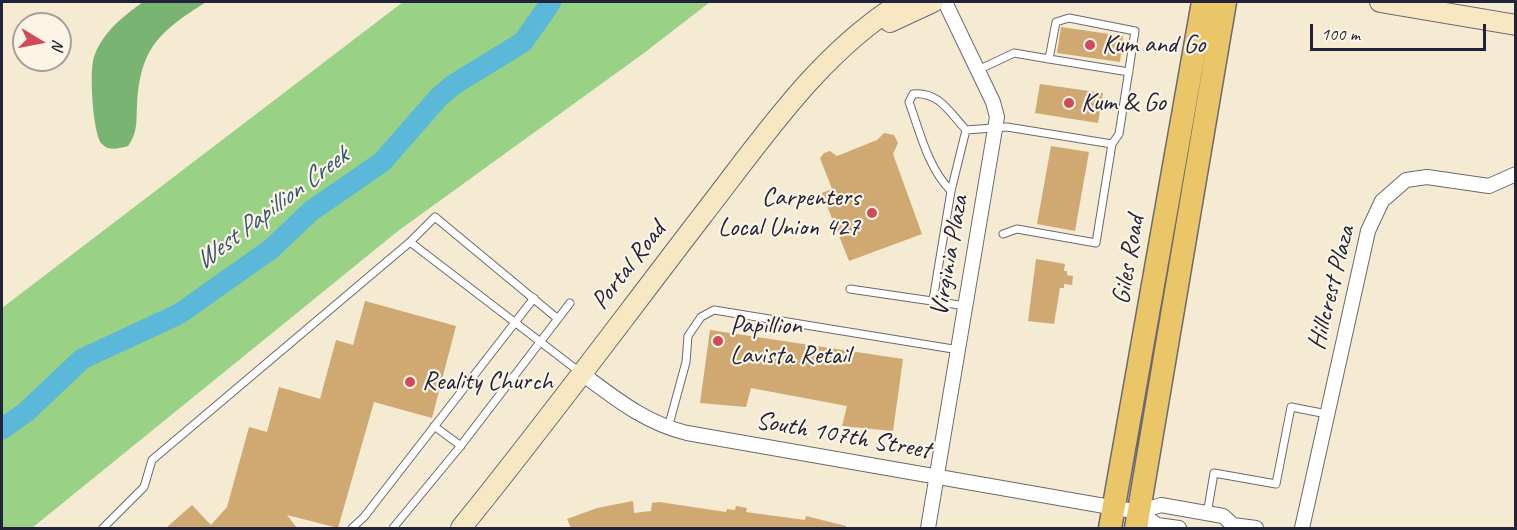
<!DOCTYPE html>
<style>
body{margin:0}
#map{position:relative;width:1517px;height:530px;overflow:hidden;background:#f5ead2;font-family:Caveat,sans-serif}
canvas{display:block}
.frame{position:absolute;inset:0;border:3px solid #22223b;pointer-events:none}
.north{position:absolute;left:12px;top:12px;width:60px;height:60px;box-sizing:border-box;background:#fcf5e5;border:2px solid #a5a1a1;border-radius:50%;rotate:100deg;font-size:16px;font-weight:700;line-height:24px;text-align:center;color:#22223b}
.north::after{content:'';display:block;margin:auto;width:21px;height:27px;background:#d1495b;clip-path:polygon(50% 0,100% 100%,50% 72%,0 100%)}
.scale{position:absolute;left:1310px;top:24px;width:176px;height:27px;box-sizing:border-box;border:3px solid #22223b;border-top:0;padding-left:8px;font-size:18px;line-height:21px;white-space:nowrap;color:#22223b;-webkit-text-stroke:4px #fcf5e5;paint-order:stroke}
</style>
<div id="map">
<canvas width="1517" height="530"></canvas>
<div class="frame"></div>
<div class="north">N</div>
<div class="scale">100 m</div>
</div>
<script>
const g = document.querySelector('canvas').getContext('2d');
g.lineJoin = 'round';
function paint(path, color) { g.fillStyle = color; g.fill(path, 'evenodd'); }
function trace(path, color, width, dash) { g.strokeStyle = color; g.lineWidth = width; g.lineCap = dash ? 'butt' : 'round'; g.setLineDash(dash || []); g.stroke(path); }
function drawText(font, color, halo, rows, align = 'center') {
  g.font = font + ' Caveat,sans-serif'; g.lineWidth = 4.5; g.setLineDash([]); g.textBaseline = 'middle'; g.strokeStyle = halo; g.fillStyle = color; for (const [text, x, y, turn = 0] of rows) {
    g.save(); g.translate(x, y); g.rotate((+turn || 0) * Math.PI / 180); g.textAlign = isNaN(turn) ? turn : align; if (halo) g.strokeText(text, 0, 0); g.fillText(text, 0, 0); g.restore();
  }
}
paint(new Path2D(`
 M403 2H710L644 53 398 231 32 528H2V308Z`), '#99d285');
paint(new Path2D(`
 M143 2H206C159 32 140 48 137 106 136 122 138 132 128 146 120 148 109 152 102 144 93 135 89 70 94 57 102 33 123 16 143 2Z`), '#7ab472');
trace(new Path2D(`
 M2 429 26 412 82 359 179 314 271 249 311 211 382 162 438 98 453 85 523 42 551 2`), '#5bb8d9', 21);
paint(new Path2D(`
 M1061 27 1123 36 1120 62 1057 53Z
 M1040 84 1103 93 1098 123 1035 113Z
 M884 133 894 135 898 143 893 154 922 234 849 261 822 193 832 189 820 158 824 153 830 151 837 156 877 140Z
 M1051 146 1089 152 1075 231 1037 224Z
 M1036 259 1065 264 1064 271H1067V275L1073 276 1072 285 1064 284V288H1060L1054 324 1028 321Z
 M365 301 456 326 432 418 374 402 338 528 287 515 297 528H166L192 505 211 525 227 507 249 427 267 432 279 387 320 399 336 340 353 345Z
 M710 330 903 359 893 431 842 426 847 406 751 388 746 407 700 403Z
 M633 501 634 513 651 511 652 503 659 502 726 512 727 509 735 510 736 506 747 508 746 512 805 520 806 516 846 526V528H571L567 519 597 508Z`), '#d0a871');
const service = new Path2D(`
 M1049 59 1129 72
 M951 191C928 168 920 132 909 102L913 94C939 91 950 113 966 130
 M1003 234 1017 229 1096 243 1112 144
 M410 242 435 217 558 319
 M850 289 966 306
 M933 300 951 191 966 130 1007 127 1112 144 1119 134 1135 31 1069 18 1056 22 1049 59 1014 53 978 70
 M434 426 461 446
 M668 428 686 362 688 336 701 317 714 310 959 350
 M1207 514 1214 473 1276 484 1291 407 1327 414
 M103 528 144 487 152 460 410 242 581 373
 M352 528 364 517 534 298
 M393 528 459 448 570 303`);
const minor = new Path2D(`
 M581 373C615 398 645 423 687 433L1139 512 1157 525 1179 528
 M1139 512 1161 505 1223 516 1233 525 1256 528
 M928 528 997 117 993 102 945 2
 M1302 528 1368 231 1382 201 1406 180 1427 177 1489 186 1516 174`);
const secondary = new Path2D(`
 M1380 2 1516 25
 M890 22 933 2
 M461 528C544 426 622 320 702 216 762 139 818 54 902 2`);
const primary = new Path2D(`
 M1110 528 1203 2
 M1136 528 1225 2`);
trace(service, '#6c6870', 9);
trace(minor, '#6c6870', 16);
trace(secondary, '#6c6870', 22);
trace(primary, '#6c6870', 25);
trace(service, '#fff', 7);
trace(minor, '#fff', 14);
trace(secondary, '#f7e8c3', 20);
trace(primary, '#ebc669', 22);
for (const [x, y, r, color] of [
 [1090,45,6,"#d1495b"],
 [1069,103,6,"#d1495b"],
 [872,213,6,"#d1495b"],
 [718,341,6,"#d1495b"],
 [410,382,6,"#d1495b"]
]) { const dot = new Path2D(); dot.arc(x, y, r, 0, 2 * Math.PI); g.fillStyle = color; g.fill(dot); trace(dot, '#fcf5e5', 2); }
drawText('26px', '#22223b', '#fcf5e5', [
 ["Kum and Go",1102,45],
 ["Kum & Go",1081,103],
 ["Carpenters",860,198,"right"],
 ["Local Union 427",860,228,"right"],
 ["Papillion",730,326],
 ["Lavista Retail",730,356],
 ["Reality Church",422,382]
], 'left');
drawText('26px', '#22223b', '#fcf5e5', [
 ["Virginia Plaza",950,256,-80],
 ["Giles Road",1129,260,-80],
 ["Portal Road",629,266,-52],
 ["Hillcrest Plaza",1332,288,-76],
 ["South 107th Street",843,436,10]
]);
drawText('italic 27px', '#365672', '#fcf5e5', [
 ["West Papillion Creek",272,209,-37]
]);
</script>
